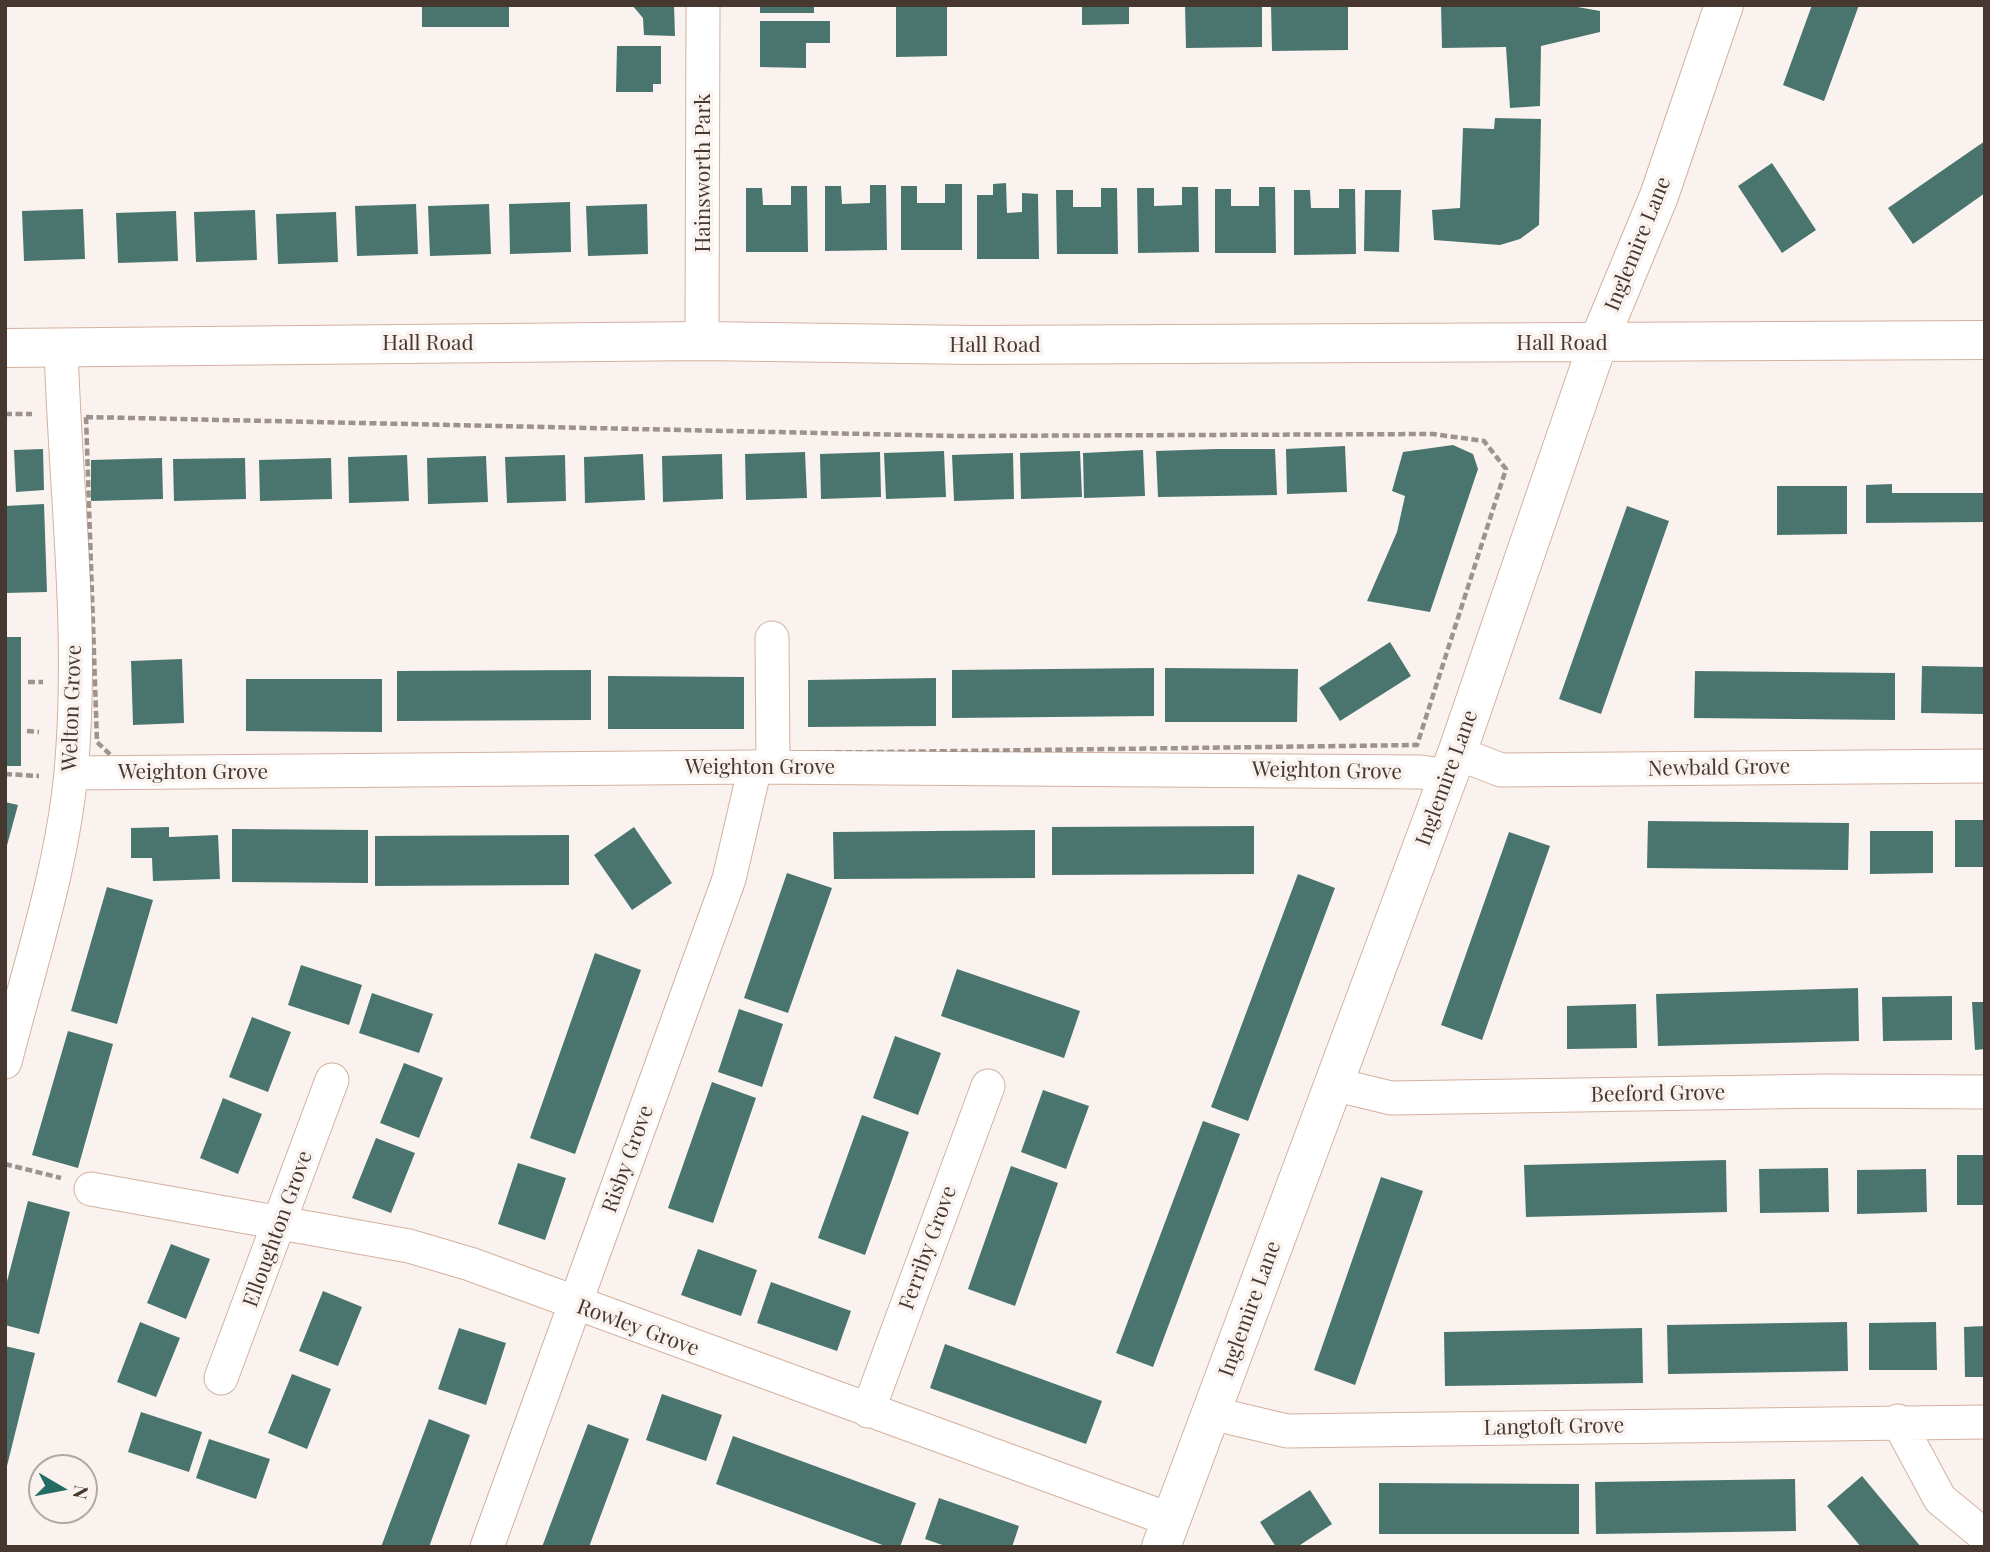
<!DOCTYPE html>
<style>
body{margin:0}
#map{position:relative;width:1990px;height:1552px;overflow:hidden;background:#f9f2ee;font-family:"Playfair Display",serif}
canvas{display:block}
.frame{position:absolute;inset:0;border:7px solid #463830;pointer-events:none}
.north{position:absolute;left:28px;top:1454px;width:70px;height:70px;box-sizing:border-box;background:#f9f2ee;border:2px solid #b1a8a2;border-radius:50%;rotate:100deg;font-size:19px;font-weight:700;line-height:28px;text-align:center;color:#463830}
.north::after{content:'';display:block;margin:auto;width:24px;height:32px;background:#246c63;clip-path:polygon(50% 0,100% 100%,50% 72%,0 100%)}
</style>
<div id="map">
<canvas width="1990" height="1552"></canvas>
<div class="frame"></div>
<div class="north">N</div>
</div>
<script>
const g = document.querySelector('canvas').getContext('2d');
g.lineJoin = 'round';
function paint(path, color) { g.fillStyle = color; g.fill(path, 'evenodd'); }
function trace(path, color, width, dash) { g.strokeStyle = color; g.lineWidth = width; g.lineCap = dash ? 'butt' : 'round'; g.setLineDash(dash || []); g.stroke(path); }
function drawText(font, color, halo, rows, align = 'center') {
  g.font = font + ' "Playfair Display",serif'; g.lineWidth = 7; g.setLineDash([]); g.textBaseline = 'middle'; g.strokeStyle = halo; g.fillStyle = color; for (const [text, x, y, turn = 0] of rows) {
    g.save(); g.translate(x, y); g.rotate((+turn || 0) * Math.PI / 180); g.textAlign = isNaN(turn) ? turn : align; if (halo) g.strokeText(text, 0, 0); g.fillText(text, 0, 0); g.restore();
  }
}
paint(new Path2D(`
 M422 5H509V27H422Z
 M632 5H674L675 36 644 35 643 18Z
 M760 5H814V13H760Z
 M896 5H947V56L896 57Z
 M1082 5H1129V24L1082 25Z
 M1185 5H1262V47L1186 48Z
 M1271 5H1348V50L1272 51Z
 M1441 5H1566L1600 11V32L1541 46 1540 106 1510 108 1506 47 1442 48Z
 M1812 5H1859L1824 101 1783 85Z
 M760 21H830V43H806V68L760 67Z
 M617 46H661V84H653V92H616Z
 M1495 118 1541 119 1539 225 1520 239 1500 245 1434 240 1432 210 1460 208 1463 128 1494 129Z
 M1985 141V193L1913 244 1888 208Z
 M1772 163 1816 230 1782 253 1738 186Z
 M1006 183 1007 213 1022 212V193L1038 194 1039 259H977V195H993V184Z
 M945 184H962V250H901V186H917V203H945Z
 M870 185H886L887 250 825 251V186H841L842 204 870 203Z
 M791 186H807L808 252H746V188H762L763 205H791Z
 M1182 187H1198L1199 252 1138 253 1137 188H1154V206L1182 205Z
 M1259 187H1275L1276 253H1215V189H1231V206H1259Z
 M1101 188H1117L1118 254H1057L1056 190H1073V207H1101Z
 M1339 189H1355L1356 254 1294 255V190H1310L1311 208H1339Z
 M1365 190H1401L1399 252 1364 251Z
 M570 202 571 252 510 254 509 204Z
 M416 204 418 254 357 256 355 206Z
 M489 204 491 254 430 256 428 206Z
 M647 204 648 254 588 256 586 206Z
 M83 209 85 259 24 261 22 211Z
 M255 210 257 260 196 262 194 212Z
 M176 211 178 261 118 263 116 213Z
 M336 212 338 262 278 264 276 214Z
 M1453 445 1473 454 1478 469 1430 612 1367 601 1397 532 1405 496 1392 491 1403 452Z
 M1345 446 1347 492 1287 494 1286 449Z
 M43 449 44 490 16 492 14 450Z
 M1216 449H1275L1277 495 1158 497 1156 451Z
 M1143 450 1145 496 1084 498 1083 453Z
 M944 451 946 497 886 499 884 453Z
 M1080 451 1082 497 1021 499 1020 453Z
 M805 452 807 498 746 500 745 454Z
 M880 452 881 497 821 499 820 454Z
 M1013 453 1014 499 954 501 952 455Z
 M643 454 645 500 585 503 584 457Z
 M722 454 723 499 663 502 662 456Z
 M407 455 409 501 349 503 348 457Z
 M565 455 566 501 507 503 505 457Z
 M486 456 488 502 428 504 427 458Z
 M162 458 163 499 91 501V460Z
 M245 458 246 499 174 501 173 459Z
 M331 458 332 499 260 501 259 460Z
 M1892 484V493H1985V522L1866 523V485Z
 M1777 486H1847V534L1777 535Z
 M44 504 47 592 5 593V506Z
 M1627 506 1669 521 1601 714 1559 699Z
 M5 637H21V766H5Z
 M1390 642 1411 676 1340 721 1319 688Z
 M182 659 184 723 133 725 131 661Z
 M1922 666 1985 667V714L1921 713Z
 M1154 668V716L952 718V670Z
 M1165 668 1298 669 1297 722H1165Z
 M591 670V720L397 721V671Z
 M1695 671 1895 673V720L1694 718Z
 M608 676 744 677V729H608Z
 M936 678V726L808 727V680Z
 M246 679H382V732L246 731Z
 M5 802 18 805 6 849H5Z
 M1955 820H1985V867H1955Z
 M1648 821 1849 823 1848 870 1647 868Z
 M1254 826V874L1052 875V827Z
 M169 827V837L218 835 220 879 153 881 152 858H131V828Z
 M634 827 672 883 632 910 594 855Z
 M232 829 368 830V883L232 882Z
 M1035 830V878L834 879 833 832Z
 M1870 831H1933V873L1870 874Z
 M1509 832 1550 846 1482 1040 1441 1025Z
 M569 835V885L375 886V836Z
 M787 873 832 888 788 1013 744 998Z
 M1298 874 1335 888 1248 1121 1211 1107Z
 M107 887 153 900 117 1024 71 1011Z
 M595 953 641 970 575 1154 530 1138Z
 M301 965 362 985 349 1025 288 1005Z
 M957 969 1080 1011 1064 1058 941 1016Z
 M1858 988 1859 1041 1658 1046 1656 994Z
 M372 993 433 1014 419 1053 359 1033Z
 M1952 996V1040L1883 1041 1882 997Z
 M1972 1002H1985V1049L1975 1050Z
 M1636 1004 1637 1048 1567 1049V1006Z
 M739 1009 783 1024 762 1087 718 1072Z
 M252 1017 291 1032 268 1092 229 1077Z
 M68 1031 113 1044 78 1168 32 1155Z
 M895 1036 941 1053 918 1115 873 1098Z
 M404 1063 443 1078 419 1138 380 1123Z
 M712 1082 756 1098 713 1223 668 1208Z
 M1043 1090 1089 1106 1066 1169 1021 1152Z
 M223 1098 262 1114 238 1174 200 1158Z
 M862 1115 909 1132 865 1255 818 1238Z
 M1203 1121 1240 1134 1153 1367 1116 1353Z
 M376 1138 415 1153 391 1213 352 1198Z
 M1957 1155H1985V1205H1957Z
 M1726 1160 1727 1212 1526 1217 1524 1165Z
 M518 1163 566 1178 545 1240 498 1224Z
 M1011 1166 1058 1183 1015 1306 968 1289Z
 M1828 1168 1829 1212 1760 1213 1759 1169Z
 M1926 1169 1927 1212 1857 1214V1170Z
 M1381 1177 1423 1191 1355 1385 1314 1370Z
 M28 1201 70 1212 39 1334 5 1325V1289Z
 M171 1244 210 1259 186 1319 147 1303Z
 M698 1249 757 1270 741 1316 681 1295Z
 M771 1282 851 1311 837 1351 757 1323Z
 M323 1291 362 1307 338 1366 299 1351Z
 M140 1322 180 1338 156 1397 117 1382Z
 M1847 1322 1848 1371 1668 1374 1667 1325Z
 M1936 1322 1937 1370H1869V1323Z
 M1985 1326V1377H1965L1964 1327Z
 M459 1328 506 1343 486 1405 438 1389Z
 M1642 1328 1643 1383 1445 1386 1444 1332Z
 M945 1344 1102 1401 1086 1444 930 1388Z
 M5 1346 35 1353 6 1470 5 1469Z
 M292 1374 331 1389 307 1449 268 1433Z
 M662 1394 722 1415 706 1461 646 1440Z
 M141 1412 202 1432 189 1472 128 1452Z
 M429 1419 470 1435 429 1547H381Z
 M588 1424 629 1439 589 1547H542Z
 M733 1436 916 1503 900 1547H888L716 1484Z
 M209 1439 270 1459 256 1499 196 1478Z
 M1862 1476 1882 1500 1921 1547H1861L1847 1530 1827 1506Z
 M1795 1479 1796 1531 1596 1534 1595 1482Z
 M1379 1483 1579 1484V1534H1379Z
 M1310 1490 1332 1524 1297 1547H1276L1260 1522Z
 M939 1498 1019 1526 1012 1547H948L925 1539Z`), '#4a756e');
const street = new Path2D(`
 M702 341 703 5
 M772 638 773 767
 M1457 753 1501 770 1985 766
 M71 773 755 767 1421 772 1449 776
 M5 1062C29 967 62 870 71 772 84 630 65 488 61 346
 M1333 1084 1391 1098 1827 1091 1985 1092
 M91 1189 409 1246 470 1264 1171 1520
 M221 1378 332 1080
 M868 1411 988 1086
 M1211 1413 1287 1431 1985 1422
 M1898 1421 1940 1499 1985 1536
 M487 1547 729 879 755 767`);
const secondary = new Path2D(`
 M5 348 702 341 974 345 1985 340
 M1161 1547 1457 753 1598 343 1659 196 1724 5`);
trace(street, '#d4b19e', 35);
trace(secondary, '#d4b19e', 40);
trace(new Path2D(`
 M5 414H32
 M86 417 957 436 1433 434 1484 441 1506 469 1417 745 118 762 97 742Z
 M28 682H43
 M27 731 39 732
 M5 774 39 776
 M5 1164 61 1178`), '#9d928c', 4.5, [7, 3.5]);
trace(street, '#fff', 33);
trace(secondary, '#fff', 38);
drawText('21px', '#463830', '#f9f2ee', [
 ["Hainsworth Park",703,173,-90],
 ["Inglemire Lane",1638,244,-68],
 ["Hall Road",428,343],
 ["Hall Road",1562,343],
 ["Hall Road",995,345],
 ["Welton Grove",72,708,-88],
 ["Weighton Grove",760,767],
 ["Newbald Grove",1719,768,-1],
 ["Weighton Grove",1327,771,1],
 ["Weighton Grove",193,772],
 ["Inglemire Lane",1447,778,-70],
 ["Beeford Grove",1658,1094,-1],
 ["Risby Grove",628,1159,-70],
 ["Elloughton Grove",278,1229,-70],
 ["Ferriby Grove",928,1248,-70],
 ["Inglemire Lane",1250,1309,-70],
 ["Rowley Grove",638,1328,20],
 ["Langtoft Grove",1554,1427,-1]
]);
</script>
